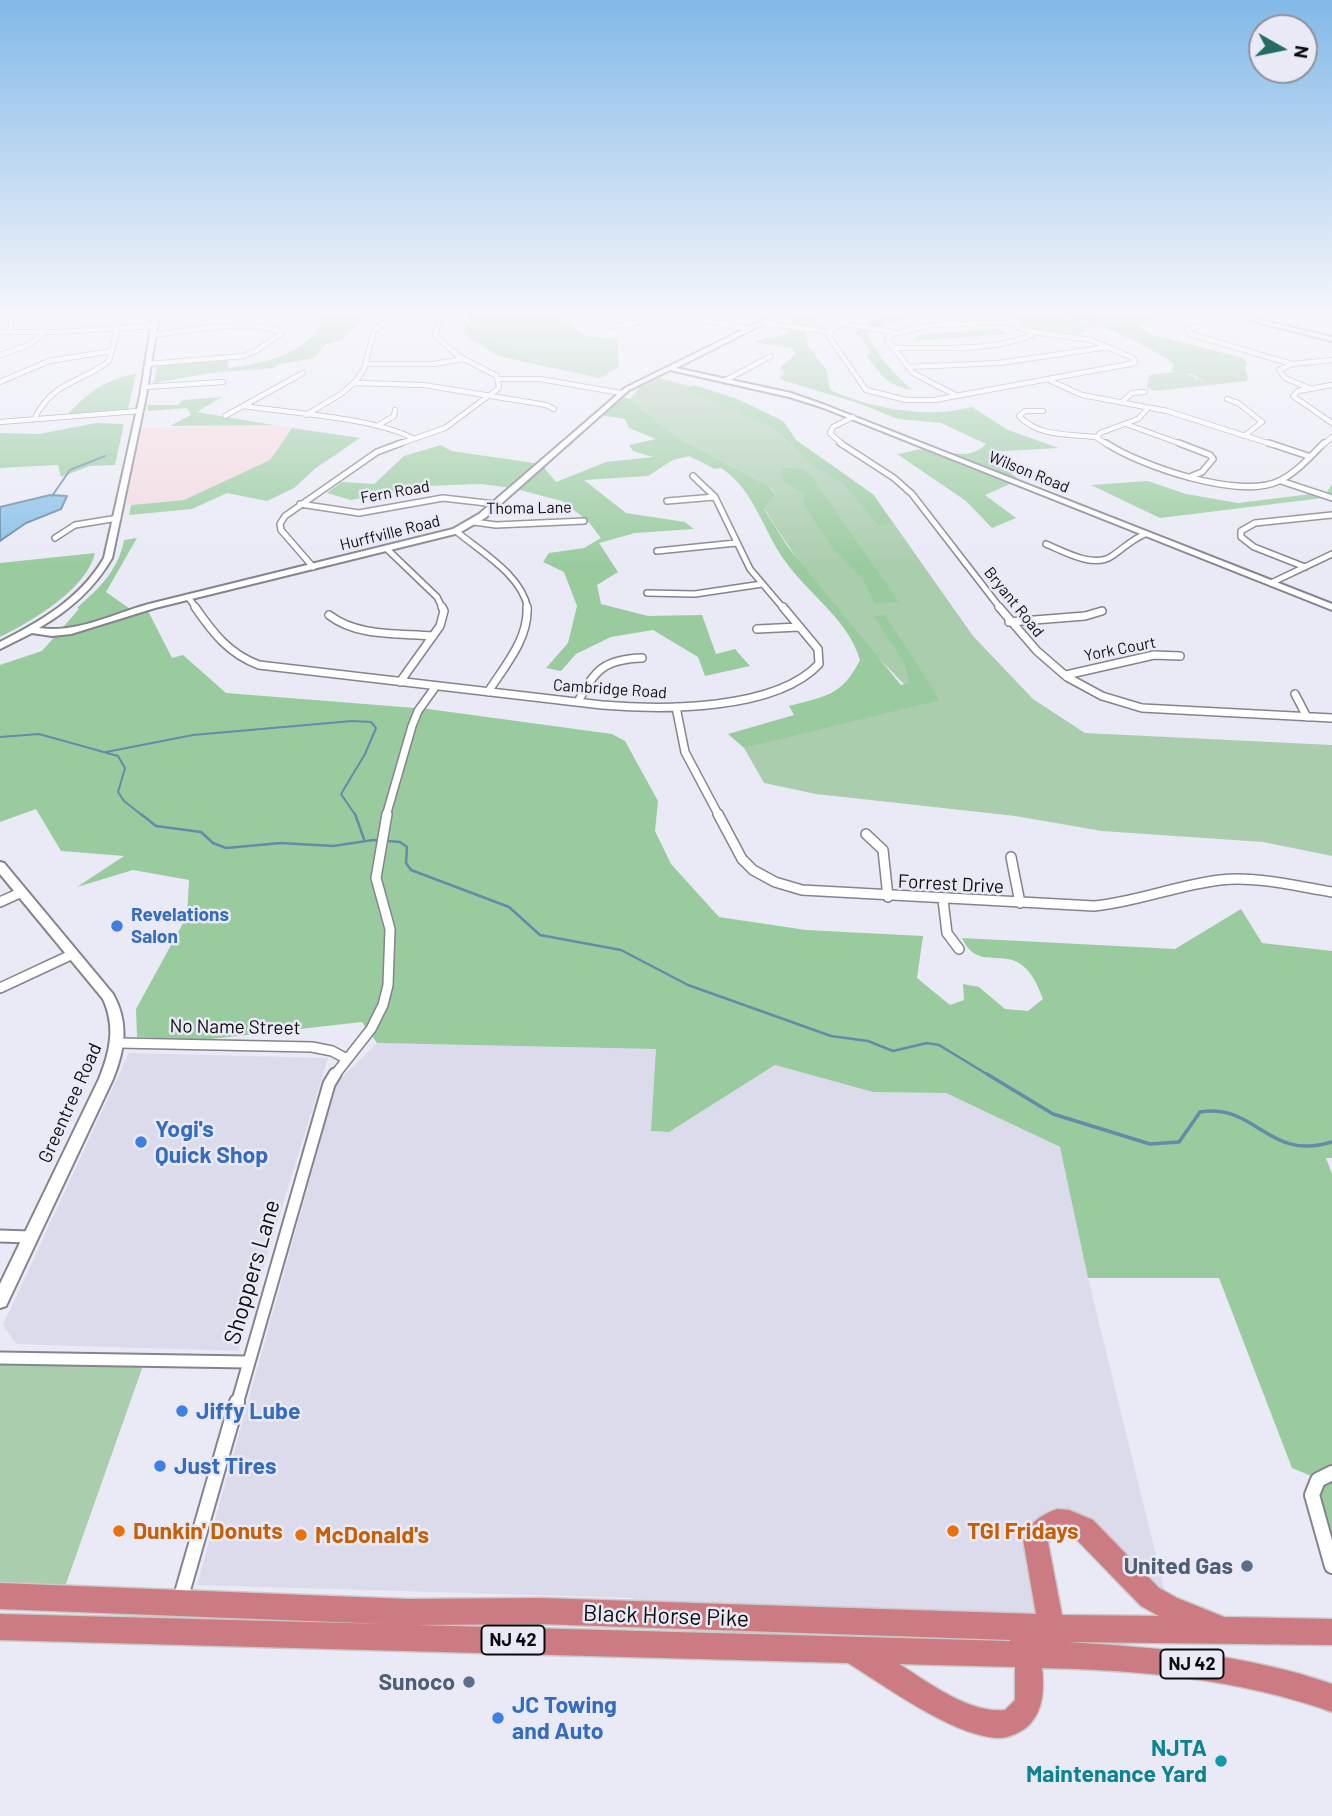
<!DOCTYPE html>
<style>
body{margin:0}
#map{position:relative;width:1332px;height:1816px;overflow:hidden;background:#eaeaf6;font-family:Barlow,sans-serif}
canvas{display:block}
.north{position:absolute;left:1248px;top:14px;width:70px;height:70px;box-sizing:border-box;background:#eaeaf6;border:2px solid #91919a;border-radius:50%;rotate:99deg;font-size:19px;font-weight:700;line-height:28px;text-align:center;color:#0c0c0f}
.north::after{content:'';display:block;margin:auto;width:24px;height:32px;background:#226c64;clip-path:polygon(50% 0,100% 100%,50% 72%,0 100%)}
</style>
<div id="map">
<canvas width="1332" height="1816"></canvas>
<div class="north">N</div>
</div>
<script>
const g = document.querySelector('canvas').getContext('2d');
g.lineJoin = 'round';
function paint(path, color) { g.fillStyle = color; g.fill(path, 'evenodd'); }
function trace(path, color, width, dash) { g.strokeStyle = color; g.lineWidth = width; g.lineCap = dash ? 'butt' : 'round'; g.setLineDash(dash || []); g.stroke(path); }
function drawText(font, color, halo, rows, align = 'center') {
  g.font = font + ' Barlow,sans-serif'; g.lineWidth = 5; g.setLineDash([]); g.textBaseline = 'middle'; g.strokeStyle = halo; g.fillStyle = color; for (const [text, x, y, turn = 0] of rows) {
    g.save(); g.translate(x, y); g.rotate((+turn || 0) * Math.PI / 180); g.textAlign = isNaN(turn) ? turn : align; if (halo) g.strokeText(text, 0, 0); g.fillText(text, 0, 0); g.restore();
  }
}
paint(new Path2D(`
 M377 1043 657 1049 651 1131 669 1132 775 1065 873 1092 946 1093 1061 1148 1088 1278 1169 1608 1099 1544 1046 1524 1052 1628 637 1615 633 1598 197 1585 337 1082Z
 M129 1053 328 1058 238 1351 16 1344 3 1325Z`), '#dbdbec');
paint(new Path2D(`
 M273 425 292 428 270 460 184 500 126 505 141 428Z`), '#f4dae0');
paint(new Path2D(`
 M467 314H554L586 336 617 339 619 367 600 378C565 369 479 352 467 314Z
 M1053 315 1099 325 1077 335 1030 330 1020 321Z
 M1181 371 1212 385 1155 391 1147 388 1149 375Z
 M659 378 737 399 783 421 796 440 873 494 973 636 1033 699 1085 733 1332 745V856L1263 842 1102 831 1015 816 816 794 764 783 744 748 827 726 911 691C856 637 804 574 764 508L775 493 767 485 675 436 630 399 640 387Z
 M0 1358 145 1360 61 1598 0 1596Z`), '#aacdae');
paint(new Path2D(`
 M249 314H369V315L342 340 326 344 314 358 280 364 273 368 210 373 154 383 157 365 228 359V368C263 364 307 355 323 319Z
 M778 314H825L803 329 808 338 807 344 827 371 830 390C873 409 926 419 972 407L1008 430 1059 448 988 452 1019 480 985 495 1016 518 992 528 966 501 897 454C906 453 916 449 925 449 947 449 967 463 986 444L941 423 898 419 858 403 779 379 785 373 780 368 795 354 792 348 755 342C769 334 783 339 794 330L787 328 793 320Z
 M931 314H974L906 318 870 329 868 337C880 358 894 374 912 390 886 385 882 375 866 355L872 354 860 336 855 334C868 313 909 316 931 314Z
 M1016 314H1169L1138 324 1149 334 1243 358 1247 363 1245 368 1248 377 1246 381 1212 385 1191 374 1172 371 1174 364C1151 346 1081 314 1052 315 1042 315 1030 320 1020 321Z
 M467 324 493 341 534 361 600 378 498 356 466 335 463 332Z
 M997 329 1007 334 912 341 916 336 926 334Z
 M136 374 128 409 68 414C88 392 106 379 136 374Z
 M694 385 737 399 783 421 796 440 874 496 893 524 879 526 844 484 813 466 777 430 687 390Z
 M618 396 630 399 675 436 767 485 775 494 764 509 788 547 901 685 909 683 905 664 873 616 885 615 940 700 744 748 728 734 794 715 789 706C825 696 841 697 860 660 848 619 809 595 785 561 763 531 754 489 721 468L715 469 689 456 673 460 648 476 584 480 626 513 685 522 694 529 635 533 599 543 618 572 597 585 601 604 648 616 702 615 716 654 735 649 750 666 705 676 698 657 653 630 611 637 576 654 561 671 546 668 568 643 577 606 564 572 543 562 549 553 584 548 601 538 588 521 562 501 512 488 481 484 426 486 351 500 327 493 342 482 374 484 404 456 441 445 451 451 541 464 556 482 606 462 653 457 633 451 629 445 656 439 629 428 625 419 595 414Z
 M222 397 197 412 273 425 170 426 191 415 187 408 148 411 147 405H178L183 400Z
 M96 423 124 424 115 465 90 466 61 477 58 465 0 468V433L39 434Z
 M292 428 360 438 316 468 294 488 267 501 227 493 192 509 129 515 131 505 184 500 270 460Z
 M782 468 800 469 809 473 899 602 874 603 863 579 834 550 803 504 805 495 780 478Z
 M1148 481 1186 494 1238 503 1327 492 1332 484V501L1323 498 1160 518 1091 485Z
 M137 538 106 592 133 611 146 607 172 658 183 655 226 693 428 709 612 734 625 741 658 801 655 831 671 864 719 917 806 930 923 936 917 978 950 1005 964 1000 963 984 979 987 1005 1009 1028 1011 1043 999C1037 985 1033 972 1019 963 999 951 976 969 962 938L1175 949 1241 909 1262 943 1332 951V1158H1326L1332 1174V1535L1316 1478 1292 1468 1219 1278H1088L1060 1147 946 1093 873 1092 775 1065 669 1132 651 1131 656 1049 377 1043 362 1022 202 1040 137 1037 136 1009 187 916 189 880 133 870 77 887 124 856 61 851 36 809 0 822V665L42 651 79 609 77 608C100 587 118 571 124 540Z
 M95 553C87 589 31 622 0 637V563Z`), '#99cb9f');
const water = new Path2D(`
 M50 495 67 496 61 509 26 523 0 541V507Z`);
paint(water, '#8ac1e9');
trace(water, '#648ba8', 2);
trace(new Path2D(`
 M1066 322 1096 314
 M52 496 70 470 105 456
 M0 737 39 734 118 756 125 768 118 792 124 801 143 816
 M106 752 193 735 352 721 371 722 376 728 365 754 341 794 356 816`), '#648ba8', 2);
trace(new Path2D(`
 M141 814 156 826 201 832 213 843 226 848 281 843 333 846 373 840 400 842 407 847 406 863 411 870 509 907 540 935 621 950 688 985 831 1036 868 1041 893 1051 927 1043 939 1045 990 1076
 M355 814 364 839`), '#648ba8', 2.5);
trace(new Path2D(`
 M987 1074 1053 1114 1150 1144 1179 1142 1200 1112C1257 1103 1268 1162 1332 1142`), '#648ba8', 3.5);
const streetFar5 = new Path2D(`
 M671 314 748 329
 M856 314 829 332 830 338 866 390 906 400H934L1135 363 1133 358 1091 340 1027 331 1018 327 1008 314
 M1227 314 1188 330 1190 334 1292 364
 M762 323 829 332
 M840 323 893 332
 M612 326 632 324 658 314
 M0 332H58L154 326
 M7 332 11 328 12 314
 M894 348C940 347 994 353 1036 333
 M0 355 29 345 45 332
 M148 364 243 356 256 351 282 333C251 317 188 331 154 335
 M366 364H434L463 359
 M908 367 999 363 1108 347
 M499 379H540L621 393
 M726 380 771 356
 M1051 381 1082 395 1167 411 1274 445
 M0 382 49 361 112 351
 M354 383 424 385 546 405 554 409
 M1332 385 1298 391 1293 396 1332 423
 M145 387 223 382
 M1311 389 1285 378 1279 370 1292 364 1332 360
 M957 396 913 373 888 341 889 335 931 325 1015 322
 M1227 399 1238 403 1262 422 1244 436
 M1122 402 1132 393 1145 392
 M244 406C289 413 375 418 412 438
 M1043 411H1025L1019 416C1038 437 1070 434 1096 437
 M306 415 341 394 356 381 364 369 374 331 394 314
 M225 416 303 373
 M34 419C54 380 78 385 109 361L118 328
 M0 422 139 411
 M1126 424 1184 445
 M377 426 394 416 395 410
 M396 445 445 428 499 388 497 376 458 356 435 335 440 319 425 314
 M843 445 830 433 833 427 853 417
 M1108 445 1097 438 1100 433 1138 419 1148 408
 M1323 445 1332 437`);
const streetFar4 = new Path2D(`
 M840 443 894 478 912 494 1001 609
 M1106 443C1140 466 1240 500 1279 481 1296 473 1311 456 1324 443
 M1179 443 1210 455 1213 459 1202 472 1192 476
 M1269 443 1308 456
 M693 476 715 497 750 569 784 609
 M1281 481 1332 498
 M667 501 715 497
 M300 504 359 513 443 498 495 504
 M474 522 496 525 584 521
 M456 531C481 552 522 575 528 609
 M55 538 75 525 118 518
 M1046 544C1063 551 1094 569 1112 556 1124 548 1131 540 1145 534
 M387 549 437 597 443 609
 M657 551 736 543
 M313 567 281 530 280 524 285 516 377 452 401 443
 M1305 567 1254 547 1241 537V531L1255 523 1332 515
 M1271 583 1332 554
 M647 593 695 594 762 584
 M188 597 197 609`);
const streetFar3 = new Path2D(`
 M195 607C213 633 229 654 259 665L602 705C662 710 775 711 819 664L818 649 783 607
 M999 607 1037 651 1067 677 1102 696 1142 708 1332 718
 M329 615C357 637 399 633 433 636
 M1009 622 1085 616 1102 611
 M757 629 799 627
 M1066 675 1154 655 1180 656
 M400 682 440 626 444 611 442 607
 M488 692C504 667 529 639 527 607
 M1295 694 1307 717
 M578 702C594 670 605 659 642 658
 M676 707 685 752 719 816
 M386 816 412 726 418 711 436 686`);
const streetFar2 = new Path2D(`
 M718 814 742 859 753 870 775 882 802 890 1094 906C1137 902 1177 885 1220 880 1258 876 1295 886 1332 892
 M866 834 883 850 888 897
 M1011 857 1020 903
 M943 900 947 933 959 949
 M0 902 22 892
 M0 988 73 954
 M119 1043 312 1047 332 1051 347 1059
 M334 1076 371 1029 383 1005 388 985 390 929 376 878 387 814`);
const streetFar1 = new Path2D(`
 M0 1236 29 1237
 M0 1358 248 1362
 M237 1404 329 1084 335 1074`);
const street = new Path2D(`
 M1332 1473 1318 1480 1312 1495 1332 1566
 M180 1600 237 1402`);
const secondary = new Path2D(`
 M153 314H159L146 396 112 558C94 589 70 610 39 628 78 634 116 612 153 603 253 578 353 554 453 529L479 514 625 388 775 314H783L676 368 791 393 825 405 1332 604V610L821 407 789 397 670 370 629 390 485 518 459 533 155 608 71 634 52 636 32 633 0 649V642C41 621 80 599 104 558L140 396Z
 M1225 314H1236L1332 337V341Z
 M0 862 4 863 113 994C129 1023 125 1049 113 1079L6 1306 0 1308V1284L99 1079C110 1052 116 1027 103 999L0 874Z`);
const highway = new Path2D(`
 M1057 1509 1069 1510 1093 1520 1159 1588 1177 1598 1224 1617 1332 1619V1645L1068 1642C1158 1648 1246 1654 1332 1684V1712C1239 1679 1140 1670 1042 1668 1044 1687 1044 1709 1030 1724 1023 1732 1007 1739 996 1738 950 1734 887 1687 848 1663L0 1640V1614L386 1624 0 1609V1583L407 1599 540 1598 1036 1614 1023 1539C1029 1523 1041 1515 1057 1509ZM1063 1533 1075 1538 1141 1606 1159 1616 1062 1615 1048 1542 1058 1534ZM540 1624 1010 1640V1641L415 1625ZM899 1664 1015 1667V1700L1005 1710C969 1714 928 1682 899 1664Z`);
trace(streetFar5, '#84848e', 6);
trace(streetFar4, '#84848e', 8);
trace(streetFar3, '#84848e', 10);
trace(streetFar2, '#84848e', 12);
trace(streetFar1, '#84848e', 15);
trace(street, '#84848e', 18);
trace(secondary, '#84848e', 4);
trace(highway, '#cacaca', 3);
trace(streetFar5, '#fff', 4.5);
trace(streetFar4, '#fff', 5);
trace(streetFar3, '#fff', 7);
trace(streetFar2, '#fff', 9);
trace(streetFar1, '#fff', 11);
trace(street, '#fff', 14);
paint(secondary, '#fff');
paint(highway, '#cb7b81');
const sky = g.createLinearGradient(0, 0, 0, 568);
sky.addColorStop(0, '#82b9e8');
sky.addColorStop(0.55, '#f6f6fb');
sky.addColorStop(1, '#f6f6fb00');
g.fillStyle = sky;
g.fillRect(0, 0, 1332, 568);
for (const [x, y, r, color] of [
 [117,926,7,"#3f7fe0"],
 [141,1142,7,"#3f7fe0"],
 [182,1411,7,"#3f7fe0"],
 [160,1466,7,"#3f7fe0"],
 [119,1531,7,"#e8710a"],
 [953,1531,7,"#e8710a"],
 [301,1535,7,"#e8710a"],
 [1247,1566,7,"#5c6f8a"],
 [469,1682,7,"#5c6f8a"],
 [498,1718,7,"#3f7fe0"],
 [1221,1761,7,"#0f9aa8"]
]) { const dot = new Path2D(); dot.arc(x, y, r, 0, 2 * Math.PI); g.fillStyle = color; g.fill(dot); trace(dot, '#eaeaf6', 2.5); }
drawText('16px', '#0c0c0f', '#eaeaf6', [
 ["Wilson Road",1029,472,22],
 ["Fern Road",395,492,-10],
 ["Thoma Lane",529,508,-1],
 ["Hurffville Road",390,533,-14],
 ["Bryant Road",1014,602,51],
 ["York Court",1120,649,-11],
 ["Cambridge Road",610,689,4]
]);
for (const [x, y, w] of [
 [513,1640,63],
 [1192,1664,63]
]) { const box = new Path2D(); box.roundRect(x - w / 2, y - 14.5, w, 29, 5); g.fillStyle = '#eaeaf6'; g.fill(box); trace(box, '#0c0c0f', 2); }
drawText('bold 18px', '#0c0c0f', null, [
 ["NJ 42",513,1640],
 ["NJ 42",1192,1664]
]);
drawText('19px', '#0c0c0f', '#eaeaf6', [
 ["Forrest Drive",951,884,3],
 ["No Name Street",235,1027,1],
 ["Greentree Road",70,1103,-66]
]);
drawText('bold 19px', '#366cbe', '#eaeaf6', [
 ["Revelations",131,915],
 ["Salon",131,937]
], 'left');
drawText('bold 23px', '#366cbe', '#eaeaf6', [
 ["Yogi's",155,1129],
 ["Quick Shop",155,1155],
 ["Jiffy Lube",196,1411],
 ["Just Tires",174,1466],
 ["JC Towing",512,1705],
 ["and Auto",512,1731]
], 'left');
drawText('23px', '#0c0c0f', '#eaeaf6', [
 ["Shoppers Lane",252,1272,-74],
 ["Black Horse Pike",666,1616,2]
]);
drawText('bold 23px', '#c56008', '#eaeaf6', [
 ["Dunkin' Donuts",133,1531],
 ["TGI Fridays",967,1531],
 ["McDonald's",315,1535]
], 'left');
drawText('bold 23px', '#4e5e75', '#eaeaf6', [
 ["United Gas",1233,1566],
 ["Sunoco",455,1682]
], 'right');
drawText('bold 23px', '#0d838f', '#eaeaf6', [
 ["NJTA",1207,1748],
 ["Maintenance Yard",1207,1774]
], 'right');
</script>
